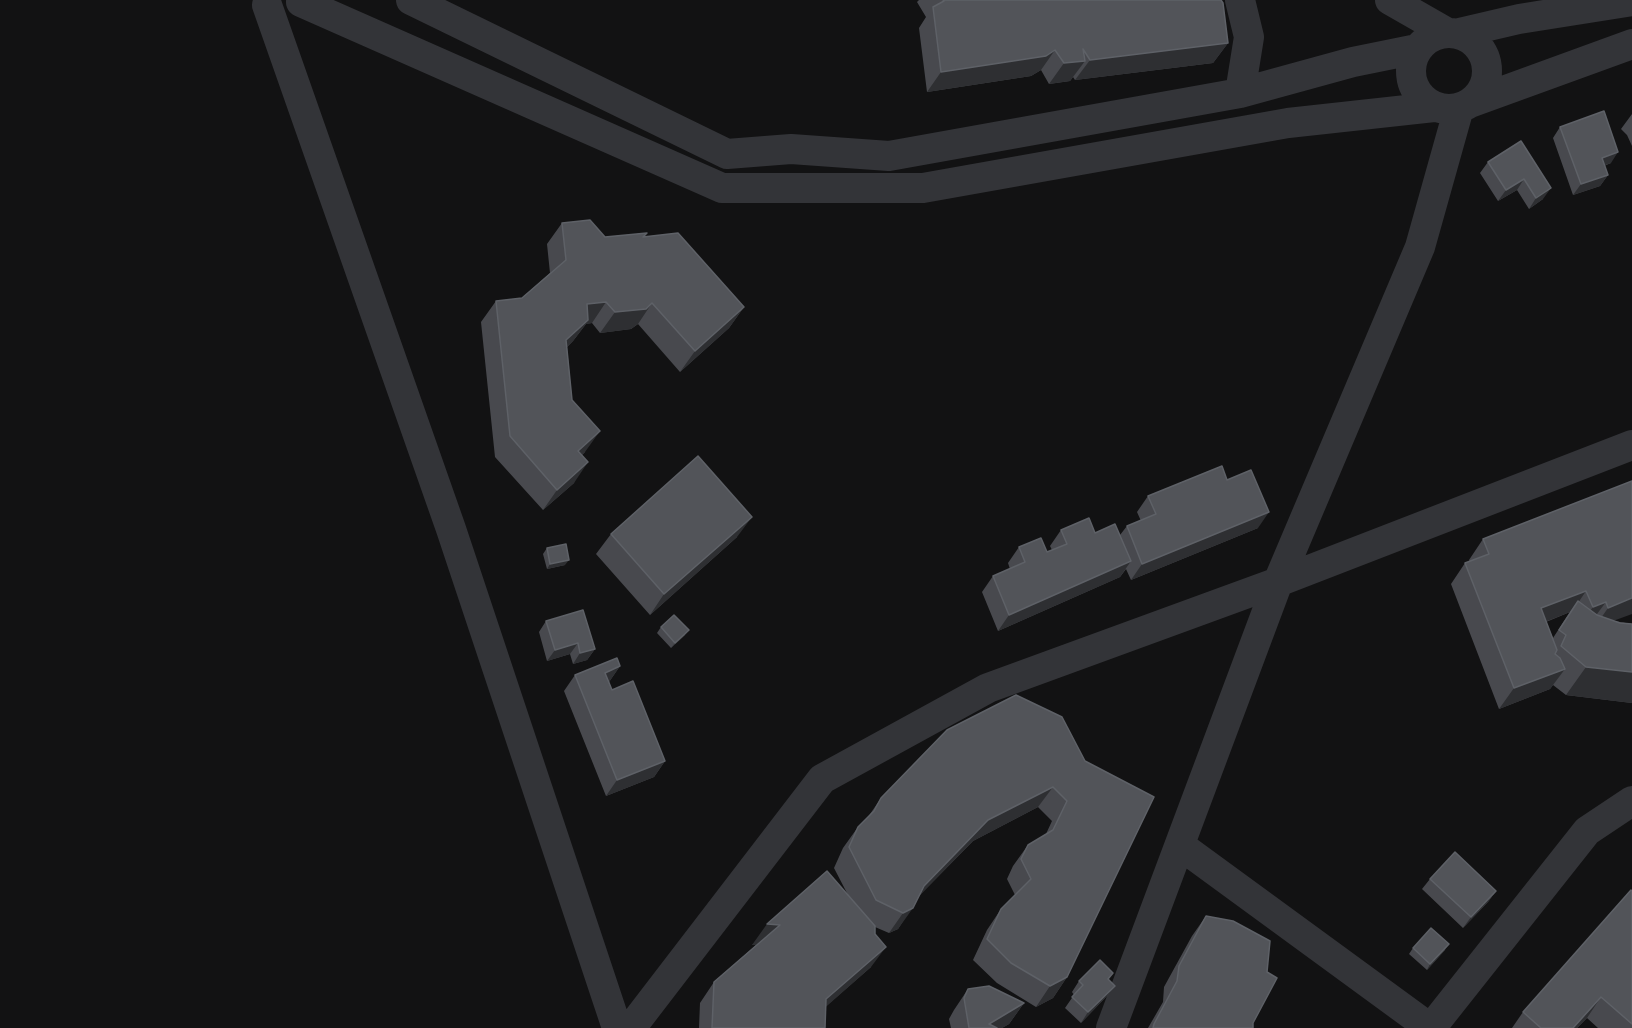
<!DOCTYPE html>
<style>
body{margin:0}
canvas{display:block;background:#121213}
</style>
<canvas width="1632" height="1028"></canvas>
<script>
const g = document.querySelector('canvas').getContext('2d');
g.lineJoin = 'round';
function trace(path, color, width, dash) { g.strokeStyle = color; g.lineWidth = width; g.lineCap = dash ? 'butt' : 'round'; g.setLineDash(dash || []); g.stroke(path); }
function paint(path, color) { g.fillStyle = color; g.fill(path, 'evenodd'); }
trace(new Path2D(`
 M411 0 727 154 791 149 889 156 1240 93 1353 62 1417 49
 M1240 0 1249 37 1240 93
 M1390 0 1446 32
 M301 2 722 188H923L1288 123 1434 107
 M267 5 451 529 617 1028
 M1411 71a38 38 0 1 1 76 0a38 38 0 1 1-76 0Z
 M1459 33 1519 19 1632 1
 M1470 103 1632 44
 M1181 846 1430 1028
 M631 1028 822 779 988 688 1278 582 1632 445
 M1111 1028 1278 582 1420 247 1459 108
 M1431 1028 1587 831 1632 801`), '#333438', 30);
paint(new Path2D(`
 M919 0H1221L1228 43 1213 63 1075 80 1073 77 1070 81 1049 84 1041 70 1031 76 927 92 919 28 926 17 917 2Z
 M1632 114V146L1627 135 1621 129Z
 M1560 127 1611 163 1604 166 1608 175 1600 186 1573 195 1553 138Z
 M1521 141 1543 199 1529 209 1517 190 1498 201 1480 173 1488 162Z
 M562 223 605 237 647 233 644 236 744 307 729 328 680 372 638 324 631 329 600 333 592 323 586 324 573 341 567 347 572 400 585 452 582 455 574 483 543 510 495 457 481 322 496 301 522 298 550 273 547 244Z
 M1227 480 1258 528 1131 580 1126 569 1120 577 998 631 982 592 993 576 1010 569 1008 563 1019 547 1047 552 1052 550 1050 546 1061 530 1120 535 1127 526 1141 521 1137 512 1148 496Z
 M1632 481 1614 621 1632 624V703L1566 695 1553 685 1550 689 1499 709 1451 584 1465 563 1470 562 1469 560 1483 539ZM1570 612 1553 638 1546 622Z
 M611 534 737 537 650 615 596 554Z
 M547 548 565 565 547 569 543 554Z
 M546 621 595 649 587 660 573 664 570 654 547 661 539 632Z
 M661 627 685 635 671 648 657 633Z
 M620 666 609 682 612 690 665 761 654 777 606 796 564 691 575 675Z
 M1085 761 1067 977 1053 998 1036 1007 997 983 973 960 987 930 1001 909 1015 895 1007 879 1013 866 1028 845 1046 834 1052 821 1038 807 973 841 918 897 898 929 889 933 875 927 871 967 825 1007V1028H699L700 1003 714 982 756 945H752L848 895 834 868 843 848 858 827 866 820 881 798Z
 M1430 879 1496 891 1488 902 1463 928 1422 889Z
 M1632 891V1028H1598L1587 1018 1577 1028H1512L1523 1012Z
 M1206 916 1253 1023V1028H1148L1163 1002 1164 987 1192 936Z
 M1413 948 1445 950 1427 970 1409 954Z
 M1113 973 1108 979 1115 986 1107 996 1081 1023 1065 1008 1074 995 1072 992 1079 981Z
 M968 989 1024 1003 1009 1024 1002 1028H951L949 1019 954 1010Z`), '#48494e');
paint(new Path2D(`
 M1228 43 1213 63 1075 80 1090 60Z
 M1055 50 1041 70 1031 76 927 92 941 72Z
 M1085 61 1070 81 1049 84 1064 63Z
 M1618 152 1611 163 1594 169 1602 158Z
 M1608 175 1600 186 1573 195 1581 184Z
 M1524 179 1517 190 1498 201 1506 190Z
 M1551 188 1543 199 1529 209 1536 198Z
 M606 302 592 323 586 324 573 341 551 361 587 304Z
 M652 303 638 324 631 329 600 333 615 312Z
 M744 307 729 328 680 372 695 351Z
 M600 431 585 452 564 471 578 451Z
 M588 462 574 483 543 510 557 490Z
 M1269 512 1258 528 1131 580 1142 564Z
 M752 517 737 537 650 615 664 594Z
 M569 560 565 565 547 569 550 564Z
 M1131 561 1120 577 998 631 1009 615Z
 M1586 591 1572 612 1578 601 1570 612 1527 629 1541 608Z
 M1632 598V614L1594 628 1608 608Z
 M1606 602 1591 622 1578 627 1593 607Z
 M689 630 685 635 671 648 675 643Z
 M578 643 570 654 547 661 555 650Z
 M595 649 587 660 573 664 580 653Z
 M620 666 609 682 605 673Z
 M1586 667 1632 672V703L1566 695Z
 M1565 669 1550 689 1499 709 1514 688Z
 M665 761 654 777 606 796 617 780Z
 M1053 787 1038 807 973 841 909 906 924 886 988 820Z
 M1496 891 1488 902 1463 928 1471 917Z
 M913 908 898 929 889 933 903 913Z
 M767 924 780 925 765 945H752Z
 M1449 944 1445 950 1427 970 1430 964Z
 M886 947 871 967 811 1020 826 999Z
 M1067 977 1053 998 1036 1007 1050 986Z
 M1115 986 1107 996 1081 1023 1088 1012Z
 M1601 997 1587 1018 1577 1028H1573Z
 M1024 1003 1009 1024 1002 1028H986L989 1024Z`), '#2e2f32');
const building = new Path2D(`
 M943 0H1221L1223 3 1228 43 1090 60 1083 49 1085 61 1064 63 1055 50 1046 56 941 72 933 7 944 1Z
 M1604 111 1618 152 1602 158 1608 175 1581 184 1560 127Z
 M1521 141 1551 188 1536 198 1524 179 1506 190 1488 162Z
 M590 220 605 237 647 233 643 237 678 233 744 307 695 351 652 303 646 309 615 312 606 302 587 304 588 320 566 340 572 400 600 431 578 451 588 462 557 490 510 436 496 301 522 298 566 260 562 223Z
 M698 456 752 517 664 594 611 534Z
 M1222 466 1227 480 1251 470 1269 512 1142 564 1127 526 1156 514 1148 496Z
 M1632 481V598L1608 608 1606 602 1593 607 1586 591 1541 608 1557 650 1555 654 1560 658 1565 669 1514 688 1465 563 1489 554 1483 539Z
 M1089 518 1095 533 1115 524 1131 561 1009 615 993 576 1025 562 1019 547 1041 538 1047 552 1067 544 1061 530Z
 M566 544 569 560 550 564 547 548Z
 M1578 601 1597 615 1620 623 1632 624V672L1586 667 1561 646 1566 635 1559 630Z
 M583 610 595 649 580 653 578 643 555 650 546 621Z
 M674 615 689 630 675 643 661 627Z
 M617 658 620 666 605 673 612 690 633 681 665 761 617 780 575 675Z
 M1016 695 1062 717 1085 761 1154 797 1067 977 1050 986 1011 963 987 939 1001 909 1031 879 1021 859 1028 845 1053 830 1067 801 1053 787 988 820 924 886 913 908 903 913 876 900 849 847 858 827 874 811 881 798 947 730Z
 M1455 852 1496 891 1471 917 1430 879Z
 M827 871 875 926V934L886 947 826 999 825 1028H712L714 982 780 925 767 924Z
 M1631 890 1632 891V1024L1601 997 1573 1028H1541L1523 1012Z
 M1206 916 1233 921 1270 941 1267 972 1277 978 1253 1023V1028H1153L1154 1024 1177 981 1179 966Z
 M1431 928 1449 944 1430 964 1413 948Z
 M1100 960 1113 973 1108 979 1115 986 1088 1012 1072 997 1083 985 1079 981Z
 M989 986 1024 1003 989 1024 997 1028H969L964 998 968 989Z`);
paint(building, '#525459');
trace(building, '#5e6167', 1.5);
</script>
